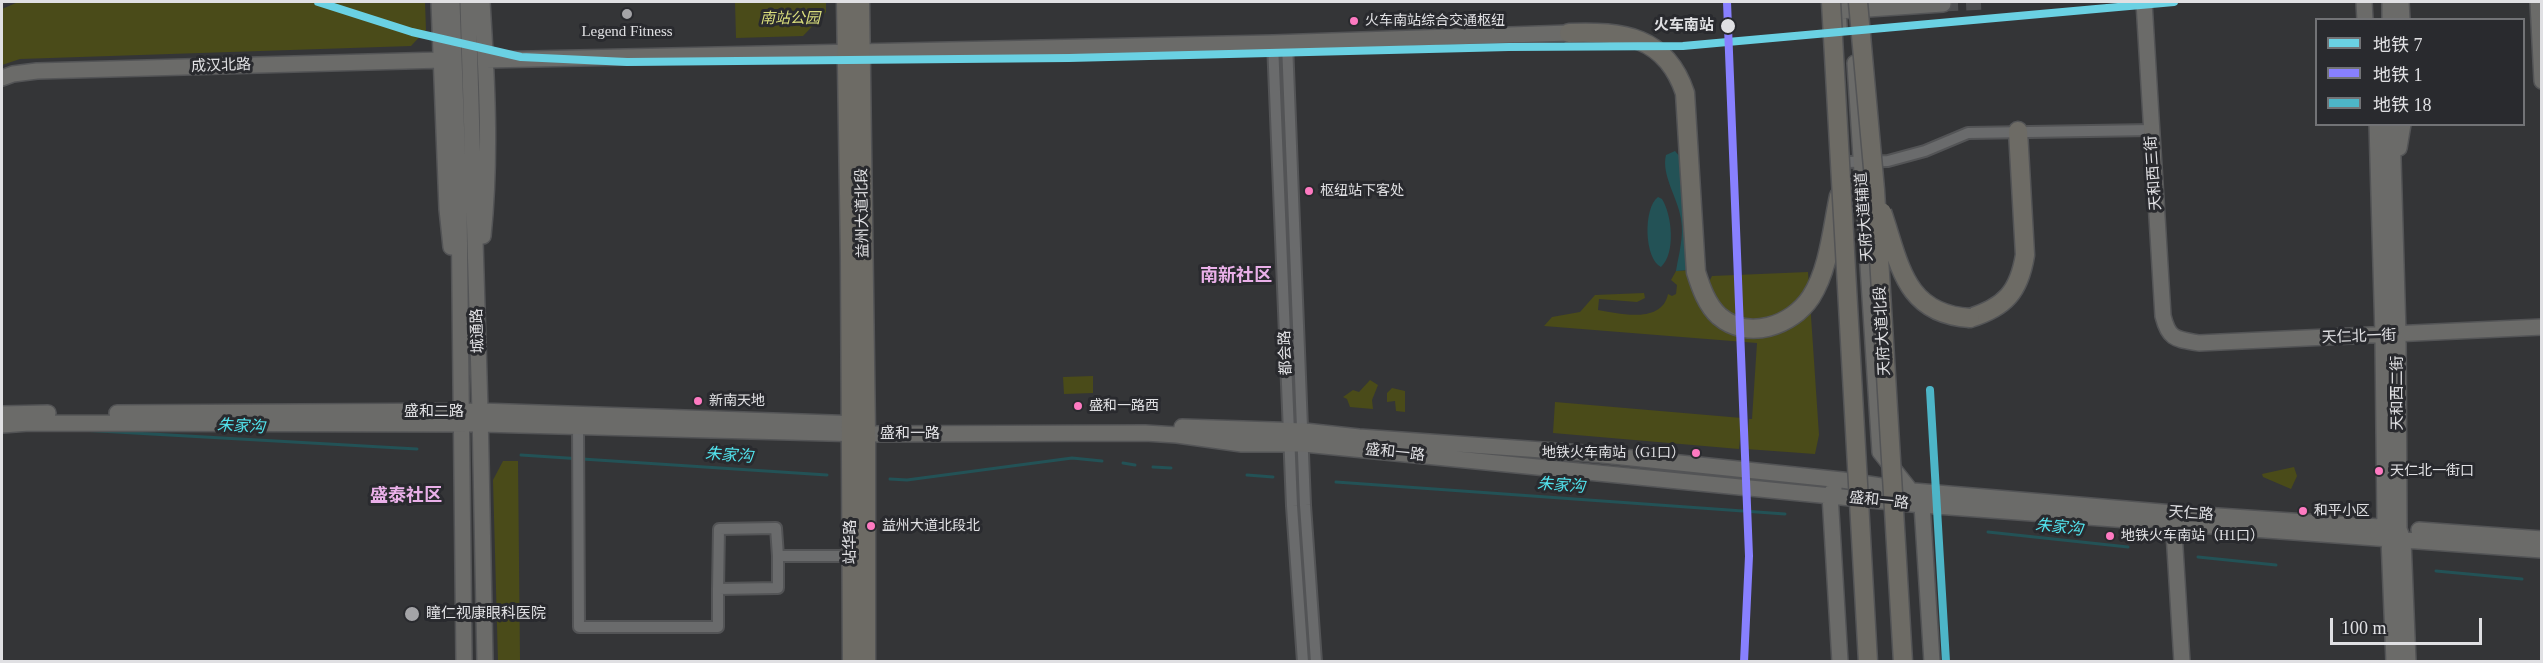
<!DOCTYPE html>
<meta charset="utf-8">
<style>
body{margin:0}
#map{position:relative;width:2543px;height:663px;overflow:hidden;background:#343537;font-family:"Times New Roman","Noto Sans SC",serif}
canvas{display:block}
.frame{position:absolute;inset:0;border:3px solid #e0e0e3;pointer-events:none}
.legend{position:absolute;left:2315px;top:18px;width:210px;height:108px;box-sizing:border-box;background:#292a2e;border:2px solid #727376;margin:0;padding:8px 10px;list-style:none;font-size:18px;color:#e0e0e3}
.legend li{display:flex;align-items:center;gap:12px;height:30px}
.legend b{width:30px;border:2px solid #727376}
.scale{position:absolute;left:2330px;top:618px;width:152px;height:27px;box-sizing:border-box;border:3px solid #e0e0e3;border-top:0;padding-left:8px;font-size:18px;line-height:21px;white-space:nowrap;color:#e0e0e3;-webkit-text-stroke:4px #292a2e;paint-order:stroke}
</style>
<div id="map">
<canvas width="2543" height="663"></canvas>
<div class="frame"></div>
<ul class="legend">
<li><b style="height:8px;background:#6ad1e3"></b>地铁 7</li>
<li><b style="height:8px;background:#8880ff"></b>地铁 1</li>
<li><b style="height:8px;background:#4db5c7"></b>地铁 18</li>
</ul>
<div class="scale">100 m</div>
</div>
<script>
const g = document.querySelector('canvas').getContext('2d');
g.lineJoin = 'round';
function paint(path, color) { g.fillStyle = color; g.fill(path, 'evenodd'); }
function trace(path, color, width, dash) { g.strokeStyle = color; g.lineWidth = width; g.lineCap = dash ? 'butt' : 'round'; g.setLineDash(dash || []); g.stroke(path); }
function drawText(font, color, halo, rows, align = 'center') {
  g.font = font + ' "Times New Roman","Noto Sans SC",serif'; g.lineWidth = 6; g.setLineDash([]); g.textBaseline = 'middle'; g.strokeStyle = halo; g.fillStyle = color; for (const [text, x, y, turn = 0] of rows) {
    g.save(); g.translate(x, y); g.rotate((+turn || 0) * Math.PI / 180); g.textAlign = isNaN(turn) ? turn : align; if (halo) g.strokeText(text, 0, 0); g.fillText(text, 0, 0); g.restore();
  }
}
paint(new Path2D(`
 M18 2H425L426 30 411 46 20 59 2 65V9Z
 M735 2H826V12L803 36 736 38Z
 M1692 270 1702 296 1712 276 1808 272 1819 435 1815 454 1746 449 1749 419H1752L1757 343 1544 326 1552 317 1580 312 1595 295 1644 293 1645 298 1637 302 1599 299 1598 310C1620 314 1662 324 1668 294L1672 296 1676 294 1677 285 1671 280 1676 271Z
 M1093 376V393L1064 394 1063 377Z
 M1370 380 1378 385 1372 400 1373 409 1350 407 1347 399 1343 397 1353 390 1359 392Z
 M1392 388 1405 391V412L1396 411 1395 401 1387 402V393Z
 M1555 402 1742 418 1739 449 1553 433Z
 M503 461H518L520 661H498L493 480Z
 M2294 467 2297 476 2291 489 2263 477 2262 474Z`), '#4a4b19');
paint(new Path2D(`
 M1675 151 1681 158 1688 270 1676 271C1679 253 1684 237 1681 219 1678 198 1661 175 1666 155Z
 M1658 197 1662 199C1672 215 1676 253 1661 267 1644 259 1643 208 1658 197Z`), '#235256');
trace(new Path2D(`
 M81 430 417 449
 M521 455 827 475
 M1123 463 1135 465
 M1153 467 1171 468
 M1247 475 1273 477
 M890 479 907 480 1072 458 1102 461
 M1336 482 1785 514
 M1988 532 2128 547
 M2198 557 2276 565
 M2436 571 2522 579`), '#235256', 3);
trace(new Path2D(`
 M1943 4 1989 2`), '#4e4f51', 15, [15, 8]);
const street = new Path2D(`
 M1273 43 1292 506 1303 662
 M1287 43 1305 505 1316 662
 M1847 162 1888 161 1925 151 1968 133 2151 130
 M578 426 579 627H718V589L778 588V556
 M718 589 719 529 776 528 778 556H851`);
const secondary = new Path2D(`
 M439 2 447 209 451 247
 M452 2 459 198 464 662
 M468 2 480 411 485 662
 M482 2C487 79 491 159 483 236
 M2144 2 2163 316C2169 340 2176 339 2199 343L2542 327
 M2364 2 2365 20
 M2390 2V20
 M2401 2 2402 20
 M2538 2 2542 81
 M1839 26 1838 11 1943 4
 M486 60 1273 43 1569 33
 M1855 63 1880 452 1922 505 1932 662
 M2 78 13 74 37 71 442 60
 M2377 124 2383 336 2385 527 2389 538 2394 662
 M2392 124 2398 335 2399 529 2403 540 2408 662
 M2399 148 2403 124
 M117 413 480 411 861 424
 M2 414 48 413
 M2 425 29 423 481 424 866 434 1145 433 1177 435 1242 444H1304L1922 505 2542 550
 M1182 427 1304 431 1359 437 1584 453 1842 480 1913 491 2173 513 2380 527
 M1834 489 1830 495 1840 662
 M2173 516 2182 662
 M2419 530 2542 539`);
const primary = new Path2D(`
 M846 2 850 257 852 662
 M860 2 866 434V662
 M1569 33C1623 31 1666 36 1685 93L1696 272C1701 288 1707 305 1719 316 1748 341 1792 326 1811 297 1829 269 1832 229 1839 196
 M1970 318C2005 307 2019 292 2025 255L2018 131`);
trace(street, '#535456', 14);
trace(secondary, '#535456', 18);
trace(primary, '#535456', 21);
trace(street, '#6a6b6c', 10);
trace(secondary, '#6b6b69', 15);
trace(primary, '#6d6b65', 18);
const primaryBridge = new Path2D(`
 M1831 2 1868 662
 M1858 2 1875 190 1903 662
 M1882 212C1900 264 1904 314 1970 318`);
trace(primaryBridge, '#535456', 21, []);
trace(primaryBridge, '#6d6b65', 18);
trace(new Path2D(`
 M318 2 412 32 521 57 627 62 1069 58 1509 47 1683 46 2174 2`), '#6ad1e3', 8);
trace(new Path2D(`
 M1727 2 1749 556 1744 662`), '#8880ff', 8);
trace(new Path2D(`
 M1930 390 1946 662`), '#4db5c7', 8);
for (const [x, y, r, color] of [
 [627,14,6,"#a4a4a7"],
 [1354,21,5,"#fe7ac1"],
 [1728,26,8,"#e0e0e3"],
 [1309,191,5,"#fe7ac1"],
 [698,401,5,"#fe7ac1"],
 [1078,406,5,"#fe7ac1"],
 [1696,453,5,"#fe7ac1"],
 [2379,471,5,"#fe7ac1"],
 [2303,511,5,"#fe7ac1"],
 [871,526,5,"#fe7ac1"],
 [2110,536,5,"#fe7ac1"],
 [412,614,8,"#a4a4a7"]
]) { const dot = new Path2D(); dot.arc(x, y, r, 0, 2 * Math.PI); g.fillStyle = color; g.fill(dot); trace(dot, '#292a2e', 2); }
drawText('14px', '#e0e0e3', '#292a2e', [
 ["火车南站综合交通枢纽",1365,21],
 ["枢纽站下客处",1320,191],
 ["新南天地",709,401],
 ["盛和一路西",1089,406],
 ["地铁火车南站（G1口）",1685,453,"right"],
 ["天仁北一街口",2390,471],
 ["和平小区",2314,511],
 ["益州大道北段北",882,526],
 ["地铁火车南站（H1口）",2121,536]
], 'left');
drawText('italic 15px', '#dbdf7d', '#292a2e', [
 ["南站公园",790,19]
]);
drawText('bold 15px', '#e0e0e3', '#292a2e', [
 ["火车南站",1714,26]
], 'right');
drawText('15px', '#e0e0e3', '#292a2e', [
 ["Legend Fitness",627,32],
 ["瞳仁视康眼科医院",426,614,"left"]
]);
drawText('15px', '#e0e0e3', '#292a2e', [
 ["成汉北路",221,66,-2],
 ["天和西三街",2154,173,-94],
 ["益州大道北段",863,213,-91],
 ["天府大道辅道",1865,217,-94],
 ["城通路",478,331,-92],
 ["天府大道北段",1883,331,-93],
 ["天仁北一街",2359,337,-2],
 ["都会路",1286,353,-92],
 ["天和西二街",2398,393,-90],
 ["盛和二路",434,412],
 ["盛和一路",910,434],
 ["盛和一路",1395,453,6],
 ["盛和一路",1879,501,6],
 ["天仁路",2191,514,4],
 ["站华路",851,542,-90]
]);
drawText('italic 16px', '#52e2ec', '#292a2e', [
 ["朱家沟",241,427,3],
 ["朱家沟",729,456,4],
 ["朱家沟",1561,486,4],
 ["朱家沟",2059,528,6]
]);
drawText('bold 18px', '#eab0e9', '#292a2e', [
 ["南新社区",1236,276],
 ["盛泰社区",406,496]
]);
</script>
